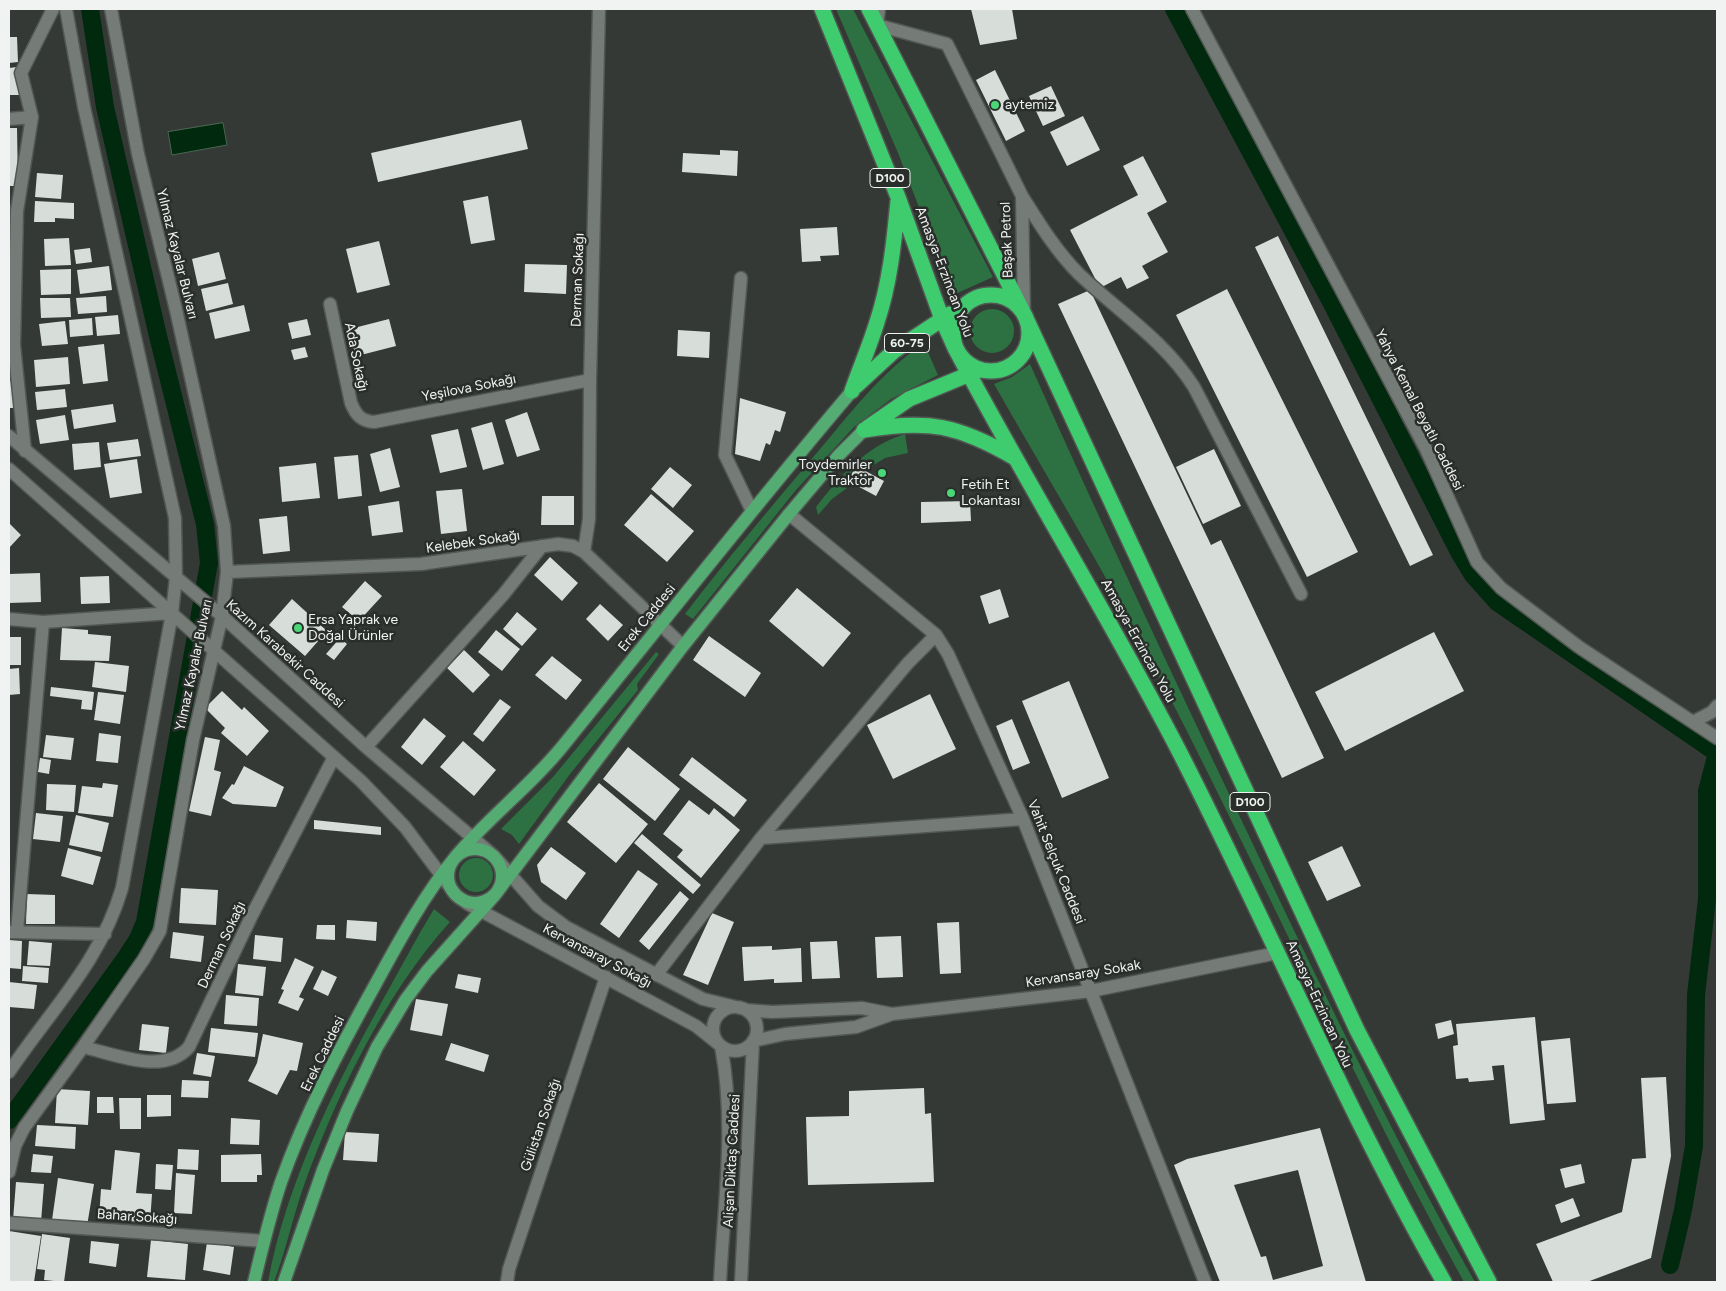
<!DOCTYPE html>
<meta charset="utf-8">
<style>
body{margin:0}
#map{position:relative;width:1726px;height:1291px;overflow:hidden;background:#343935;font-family:Figtree,sans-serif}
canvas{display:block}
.frame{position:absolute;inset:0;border:10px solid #f0f3f1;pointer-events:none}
</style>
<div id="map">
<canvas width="1726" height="1291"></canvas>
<div class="frame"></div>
</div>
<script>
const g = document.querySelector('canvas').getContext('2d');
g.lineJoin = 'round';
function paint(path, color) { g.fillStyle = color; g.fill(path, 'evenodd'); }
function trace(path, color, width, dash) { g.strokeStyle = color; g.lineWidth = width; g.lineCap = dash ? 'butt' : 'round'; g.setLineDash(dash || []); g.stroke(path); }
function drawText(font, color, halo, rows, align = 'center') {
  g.font = font + ' Figtree,sans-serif'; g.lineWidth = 5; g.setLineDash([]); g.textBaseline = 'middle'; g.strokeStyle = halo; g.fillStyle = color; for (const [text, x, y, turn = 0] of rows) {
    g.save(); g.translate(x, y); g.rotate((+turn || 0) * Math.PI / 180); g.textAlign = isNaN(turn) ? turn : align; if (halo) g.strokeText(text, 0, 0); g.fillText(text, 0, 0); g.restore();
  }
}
paint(new Path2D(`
 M836 9H853L993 277 953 295 898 153Z
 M970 331a22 22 0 1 1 44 0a22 22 0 1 1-44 0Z
 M924 343 938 375 891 399 854 427 796 490 693 619 685 614C727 559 771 507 815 455 849 415 880 373 924 343Z
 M1030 364C1098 516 1168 666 1239 815 1314 973 1389 1130 1475 1282H1464C1352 1078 1257 865 1150 659 1101 566 1046 475 994 384L1012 377Z
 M905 434 908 453 885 458 867 469 856 464 844 486 847 488 832 499 818 515 816 507C840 476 866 446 905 434Z
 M656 652 659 654 637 684 638 690 570 774 519 844 512 835 501 829 553 777Z
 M459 875a17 17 0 1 1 34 0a17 17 0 1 1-34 0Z
 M434 909 450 922C385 993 334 1100 302 1191 292 1221 285 1253 274 1282H268C286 1184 333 1091 380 1005 398 973 415 940 434 909Z`), '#2d7041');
const water = new Path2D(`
 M223 123 227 145 172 155 168 132Z`);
paint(water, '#00290e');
trace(water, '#486652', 1);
trace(new Path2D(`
 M1174 9 1331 302 1459 552 1473 575 1497 602 1717 753 1707 791V899L1696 995 1694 1146 1683 1210 1670 1265
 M9 1120 127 956 138 939 145 922 209 563 205 524 158 336 105 107 90 9`), '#00290e', 18);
paint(new Path2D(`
 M971 9H1012L1017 39 980 45Z
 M9 37H17L18 62 9 63Z
 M17 67 19 95H9V68Z
 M995 70 1025 131 1006 141 976 80Z
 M1051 86 1065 116 1043 126 1029 96Z
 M1083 116 1100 150 1067 166 1050 132Z
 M521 120 528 149 378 182 371 153Z
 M9 128H17L18 186H9Z
 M720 150 738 151 737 176 682 172 683 153 720 155Z
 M1143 156 1167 202 1147 213 1168 252 1142 266 1149 278 1127 289 1121 277 1100 288 1070 230 1138 195 1123 166Z
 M37 173 63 175 61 199 35 197Z
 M488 196 495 240 471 244 463 201Z
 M35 201 74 203V219L55 218V222H34Z
 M837 227 839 255 820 256 821 261 802 262 800 229Z
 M1278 236 1433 555 1410 566 1255 247Z
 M69 238 71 265 45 266 44 239Z
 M379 241 390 285 357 293 346 249Z
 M90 248 92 262 76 264 74 250Z
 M219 252 226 279 198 286 192 259Z
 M525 264 567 265 566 294 524 292Z
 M109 266 112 290 80 294 77 270Z
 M71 269V294L41 295 40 270Z
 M228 283 233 304 206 311 201 289Z
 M1227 289 1358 552 1307 577 1176 315Z
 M1090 290 1211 545 1221 540 1324 758 1282 778 1058 304Z
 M106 296 107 312 78 314 76 298Z
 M40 298H70L71 317 41 318Z
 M244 305 250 331 215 339 209 313Z
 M118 315 120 334 97 336 95 317Z
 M92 318 93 335 70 337 69 320Z
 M307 319 311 335 292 339 288 323Z
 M389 319 396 346 353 357 346 330Z
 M65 321 68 344 42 346 39 324Z
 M678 330 710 332 709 358 677 356Z
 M104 344 108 381 83 384 78 347Z
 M305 347 308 357 294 360 291 350Z
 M68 357 70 384 36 387 34 360Z
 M9 381 18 382 17 408H9Z
 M65 389 67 407 37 410 35 392Z
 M740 398 786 412 780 432 775 430 770 445 766 443 760 461 735 454Z
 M113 404 116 422 74 429 71 410Z
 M527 412 540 450 517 457 505 420Z
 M65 415 69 440 40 444 36 420Z
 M492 422 504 464 483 470 471 428Z
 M458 429 467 467 440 473 431 435Z
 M138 439 141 456 110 460 107 443Z
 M99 442 101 467 74 470 72 444Z
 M390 448 400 487 380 492 370 454Z
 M1214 449 1241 506 1203 524 1176 467Z
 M358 455 362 496 338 499 334 457Z
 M137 459 142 493 110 498 104 464Z
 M316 463 320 498 282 502 279 467Z
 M856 466 884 481 876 496 848 481Z
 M670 467 692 485 673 508 651 489Z
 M462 489 467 531 441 534 436 491Z
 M651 494 694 531 667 562 624 525Z
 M542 496H574V525H541Z
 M399 501 403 532 372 536 368 506Z
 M970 501 971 521 921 523V502Z
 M287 516 290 551 263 554 259 519Z
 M9 523 21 535 9 548Z
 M550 557 578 583 562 601 534 575Z
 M40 573 41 602 9 603V574Z
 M109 576 110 603 81 604 80 577Z
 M365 581 382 596 359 621 342 607Z
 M797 588 851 633 823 667 769 621Z
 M1000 589 1009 617 989 624 980 596Z
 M292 599 327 631 305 656 269 625Z
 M600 604 623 625 608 641 586 619Z
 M517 612 537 629 522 646 503 629Z
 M62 628 88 630V634L111 636 109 661 60 660Z
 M496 630 520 649 502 671 478 652Z
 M1434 632 1464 691 1345 751 1315 692Z
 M709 636 761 673 745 697 693 660Z
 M9 637H21V665H9Z
 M340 638 347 644 334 660 326 654Z
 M464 650 490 675 473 693 447 668Z
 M552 656 582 680 566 700 535 675Z
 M95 662 129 666 126 692 92 687Z
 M19 668 20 694 9 695V669Z
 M1069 681 1109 778 1062 798 1022 701Z
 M51 687 94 692 92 710 81 709 82 700 50 696Z
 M222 691 242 710 244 707 269 731 247 756 221 733 225 728 205 708Z
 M98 692 124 695 120 724 94 720Z
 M930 694 956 749 893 779 867 725Z
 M500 699 511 707 483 742 473 734Z
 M424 718 446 736 422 765 401 747Z
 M1012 719 1030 763 1013 770 996 726Z
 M99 733 121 736 118 763 96 761Z
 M46 735 74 738 71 760 43 757Z
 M205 737 220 740 214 770 221 772 211 816 189 811Z
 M463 741 496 770 474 796 440 767Z
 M628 747 680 789 655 821 603 779Z
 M692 757 747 800 734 817 679 775Z
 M40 758 51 760 49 774 38 772Z
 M244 766 284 787 276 807 233 804 222 798 232 784 234 785Z
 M103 783 118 785 113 817 78 813 82 786 102 788Z
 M599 783 648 824 616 863 567 822Z
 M47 784 76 785 74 812 46 810Z
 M689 800 709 815 714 808 740 830 701 878 677 857 683 850 663 834Z
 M36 813 63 816 60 842 33 839Z
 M76 815 109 823 102 852 69 845Z
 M314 820 381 827V835L314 829Z
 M642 834 701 885 693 894 634 843Z
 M1342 846 1361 886 1327 901 1308 862Z
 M551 847 586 873 566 900 541 882 537 865Z
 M68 848 101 857 93 885 61 876Z
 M638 870 658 884 619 938 600 924Z
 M181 888 218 890 216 925 179 923Z
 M680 891 689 899 649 950 639 941Z
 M27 894 55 895V924H26Z
 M712 913 734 922 708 985 683 975Z
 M347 920 377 922 376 941 346 938Z
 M959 922 961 973 940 974 937 923Z
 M317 925H335V940L316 939Z
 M173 932 204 936 201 962 170 958Z
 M255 935 283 938 281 962 253 959Z
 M901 936 903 977 877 978 875 937Z
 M9 940 22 941 21 969 9 968Z
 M29 941 52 943 50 966 27 965Z
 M837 941 840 978 812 979 810 942Z
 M772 946V950L801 948 802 982 774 983V979L744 981 742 947Z
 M295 958 314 967 299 997 304 999 298 1011 278 1003 284 990 281 989Z
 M238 964 266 967 263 996 235 993Z
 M23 966 49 968 48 983 22 981Z
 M322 970 337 977 328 996 313 989Z
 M458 974 481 978 478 993 455 988Z
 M9 982 37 985 34 1009 9 1007Z
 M226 995 259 998 257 1026 224 1024Z
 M416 999 448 1004 442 1036 410 1030Z
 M1535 1017 1545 1120 1510 1124 1504 1065 1492 1066 1494 1080 1469 1082 1468 1078 1456 1079 1453 1046 1458 1045 1456 1024Z
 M1451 1020 1454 1034 1438 1039 1435 1024Z
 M142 1024 169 1027 166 1053 139 1050Z
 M211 1028 258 1033 255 1057 208 1052Z
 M263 1034 303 1043 297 1071 290 1070 277 1095 248 1081 257 1063Z
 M1570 1038 1576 1102 1547 1104 1541 1041Z
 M451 1043 489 1055 484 1072 445 1060Z
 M197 1053 215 1056 211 1077 193 1074Z
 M1666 1077 1671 1156 1651 1258 1587 1282H1553L1536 1244 1622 1212 1632 1159 1646 1158 1641 1078Z
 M182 1080 209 1081 208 1098 181 1097Z
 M924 1088 925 1114 931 1113 934 1182 808 1185 806 1117 849 1116V1091Z
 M57 1089 90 1091 88 1125 55 1123Z
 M147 1095H171V1116L147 1117Z
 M97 1097H113L114 1113H97Z
 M119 1098H141V1129H120Z
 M231 1118 260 1120 259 1145 230 1144Z
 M37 1125 76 1127 75 1149 35 1146Z
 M1320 1128 1366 1282H1220L1174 1165 1187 1159ZM1298 1170 1323 1266 1273 1280 1266 1256 1261 1257 1234 1185Z
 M345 1132 379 1134 377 1162 343 1160Z
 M178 1149 199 1150 198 1170 177 1169Z
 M115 1150 140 1153 136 1193 152 1194 150 1223 99 1218 101 1189 111 1190Z
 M33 1154 53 1156 51 1173 31 1172Z
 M261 1154 262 1175H257V1182H221V1155Z
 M156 1164 173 1165 171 1190 155 1189Z
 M1581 1164 1585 1183 1565 1188 1560 1169Z
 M176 1173 195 1175 192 1214 174 1213Z
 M58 1178 94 1184 87 1226 52 1220Z
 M16 1182 44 1184 41 1222 13 1220Z
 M1573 1198 1580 1216 1561 1223 1555 1205Z
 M9 1231 41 1236 34 1282H9Z
 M42 1234 70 1238 64 1282 44 1280 45 1270 37 1269Z
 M151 1240 188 1244 185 1280 147 1277Z
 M91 1241 119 1244 116 1267 89 1263Z
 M207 1242 234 1247 230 1275 203 1270Z`), '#d7ddd8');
const minor = new Path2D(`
 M879 9 877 25 947 44 1022 196 1024 313
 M1192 9 1426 449 1477 562 1501 588 1579 647 1717 738
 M9 119 32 117
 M1022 196C1039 223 1056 251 1079 274 1118 311 1165 341 1194 387L1301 594
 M741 278 725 455 751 509
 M330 304 351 403C356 415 361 421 374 422L590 380
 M9 436 222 616 366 747 494 856 538 906 566 927 703 999 740 1008
 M25 451 14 345 17 211 32 117 21 73 53 9
 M9 469 361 781 405 827 456 895 468 904 696 1026 721 1046C736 1123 724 1204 720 1282
 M789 514 936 635 948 654 1023 819 1205 1282
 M584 552 589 519 590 380 599 9
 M227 572 421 564 558 544 573 546 584 552 683 646
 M9 619 43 622 172 613
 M1693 722 1712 712 1717 706
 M366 747 503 595 542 546
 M761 838 1023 819
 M9 932 105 934
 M17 932 43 622
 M656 975 761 838 908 663 936 635
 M713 1029a22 22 0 1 1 44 0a22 22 0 1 1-44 0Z
 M746 1010 772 1012 862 1008 892 1014 1091 991 1277 953
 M83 1047C115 1054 164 1076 189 1047L252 915 334 757
 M9 1072C50 1011 101 961 122 888L172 613 176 577 175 518 84 107 66 9
 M9 1172 15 1146 24 1128 83 1047 144 959 160 931 193 740 222 616 227 572 224 526 176 310 138 154 111 9
 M9 1223 264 1241
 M507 1282 509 1269 606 977
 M741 1282 753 1041 785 1034 856 1027 892 1014`);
const major = new Path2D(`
 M448 876a27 27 0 1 1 54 0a27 27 0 1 1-54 0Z
 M254 1282C262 1249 270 1215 281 1182 305 1114 340 1048 375 985 399 941 424 895 456 856 490 816 533 784 566 742 661 625 754 506 852 391
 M284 1282 323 1170 347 1111 377 1047 406 999 427 971 495 895 683 646 789 514 838 456 864 430`);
const highway = new Path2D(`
 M822 9 898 197 942 319 955 348C1027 484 1108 614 1179 751 1269 927 1346 1110 1444 1282
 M869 9 1024 314 1357 1030 1489 1282
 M953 333a38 38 0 1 1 76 0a38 38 0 1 1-76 0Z
 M856 386 894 351 950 314
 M852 391C860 368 870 345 877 322 890 283 894 242 898 201
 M867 428 909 399 977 371
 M864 430C928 419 958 425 1015 458`);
trace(minor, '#525753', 15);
trace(major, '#525753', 15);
trace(highway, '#525753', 18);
trace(minor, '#757b76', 12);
trace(major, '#54ac72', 12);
trace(highway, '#3ecc6f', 15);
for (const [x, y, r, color] of [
 [995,105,5,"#4ad778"],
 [882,473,5,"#4ad778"],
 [951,493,5,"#4ad778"],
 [298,628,5,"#4ad778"]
]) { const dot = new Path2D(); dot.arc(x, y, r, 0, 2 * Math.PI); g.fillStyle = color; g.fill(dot); trace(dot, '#2a2e2b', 2); }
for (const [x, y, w] of [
 [890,178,40],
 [907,343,45],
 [1250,802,40]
]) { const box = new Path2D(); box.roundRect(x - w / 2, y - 9.5, w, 19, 4); g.fillStyle = '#2a2e2b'; g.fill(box); trace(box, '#f0f3f1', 1); }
drawText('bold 12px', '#f0f3f1', null, [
 ["D100",890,178],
 ["60-75",907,343],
 ["D100",1250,802]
]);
drawText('14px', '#f0f3f1', '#2a2e2b', [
 ["aytemiz",1005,105],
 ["Toydemirler",872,465,"right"],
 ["Traktör",872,481,"right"],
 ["Fetih Et",961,485],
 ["Lokantası",961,501],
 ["Ersa Yaprak ve",308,620],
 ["Doğal Ürünler",308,636]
], 'left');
drawText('14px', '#f0f3f1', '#2a2e2b', [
 ["Başak Petrol",1007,240,-92],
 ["Yılmaz Kayalar Bulvarı",177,254,76],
 ["Amasya-Erzincan Yolu",944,272,69],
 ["Derman Sokağı",578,280,-88],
 ["Ada Sokağı",356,357,78],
 ["Yeşilova Sokağı",469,388,-11],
 ["Yahya Kemal Beyatlı Caddesi",1419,410,63],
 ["Kelebek Sokağı",473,542,-8],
 ["Erek Caddesi",647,618,-51],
 ["Amasya-Erzincan Yolu",1138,641,61],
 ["Kazım Karabekir Caddesi",285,654,42],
 ["Yılmaz Kayalar Bulvarı",194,665,-78],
 ["Vahit Selçuk Caddesi",1056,862,68],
 ["Derman Sokağı",222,945,-65],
 ["Kervansaray Sokağı",597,956,28],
 ["Kervansaray Sokak",1083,974,-9],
 ["Amasya-Erzincan Yolu",1319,1004,65],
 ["Erek Caddesi",323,1054,-64],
 ["Gülistan Sokağı",541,1125,-71],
 ["Alişan Diktaş Caddesi",732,1161,-87],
 ["Bahar Sokağı",137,1217,4]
]);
</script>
